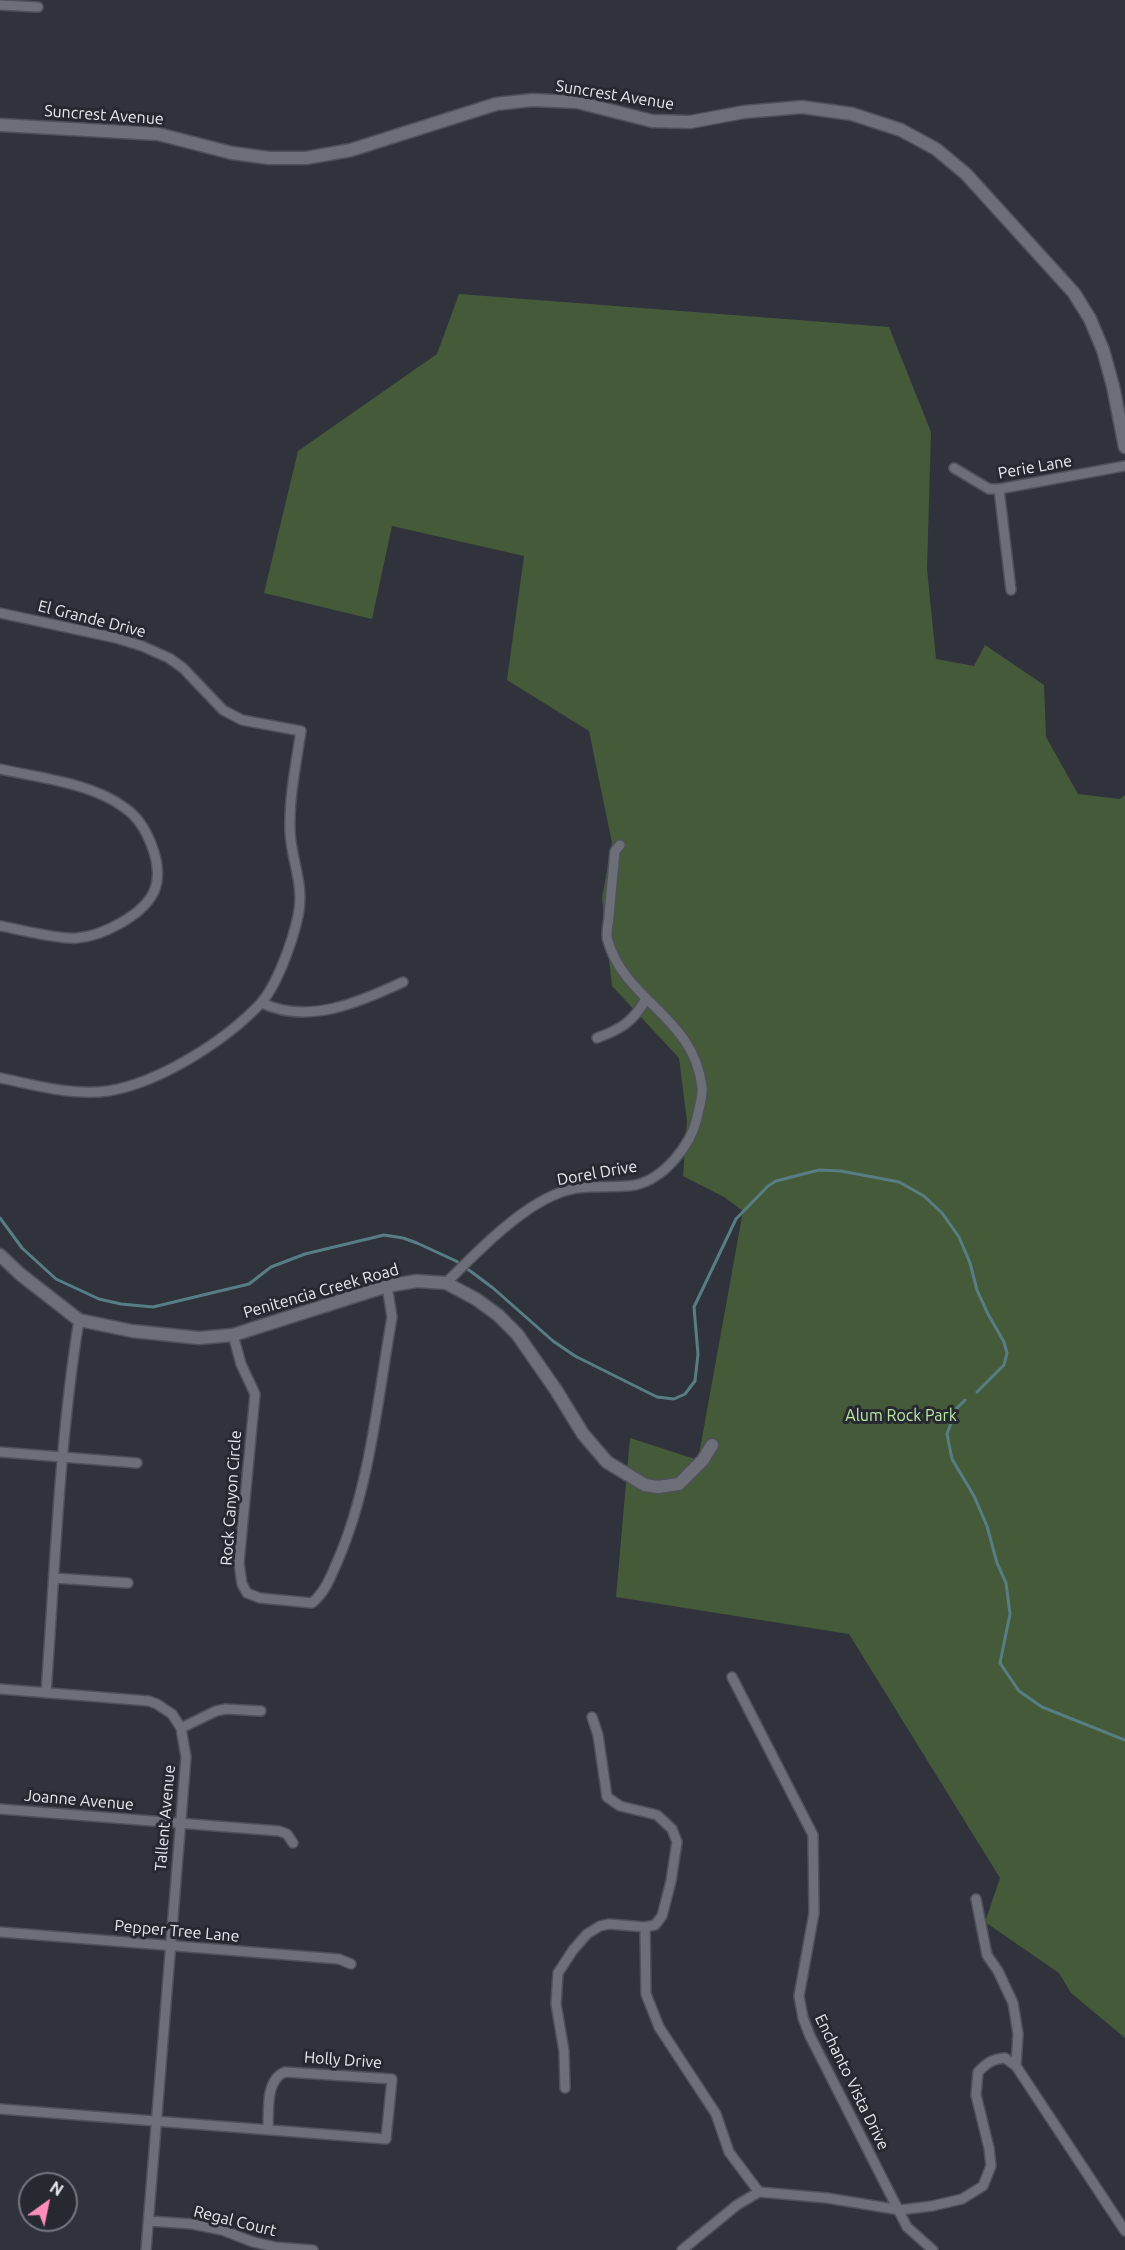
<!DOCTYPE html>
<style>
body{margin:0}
#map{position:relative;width:1125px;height:2250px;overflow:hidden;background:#31333c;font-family:Ubuntu,sans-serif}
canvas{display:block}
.north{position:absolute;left:18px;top:2172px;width:60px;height:60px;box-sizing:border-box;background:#272931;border:2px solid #75767d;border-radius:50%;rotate:33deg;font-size:16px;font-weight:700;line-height:24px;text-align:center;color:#e9eaf0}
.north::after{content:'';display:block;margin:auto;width:21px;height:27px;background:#ff8eba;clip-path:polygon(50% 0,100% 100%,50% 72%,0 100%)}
</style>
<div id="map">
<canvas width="1125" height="2250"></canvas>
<div class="north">N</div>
</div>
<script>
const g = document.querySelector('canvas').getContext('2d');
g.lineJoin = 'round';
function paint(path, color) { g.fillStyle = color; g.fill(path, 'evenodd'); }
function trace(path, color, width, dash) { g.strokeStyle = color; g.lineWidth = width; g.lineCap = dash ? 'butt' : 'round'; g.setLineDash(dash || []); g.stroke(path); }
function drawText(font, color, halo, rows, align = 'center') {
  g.font = font + ' Ubuntu,sans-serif'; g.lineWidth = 6; g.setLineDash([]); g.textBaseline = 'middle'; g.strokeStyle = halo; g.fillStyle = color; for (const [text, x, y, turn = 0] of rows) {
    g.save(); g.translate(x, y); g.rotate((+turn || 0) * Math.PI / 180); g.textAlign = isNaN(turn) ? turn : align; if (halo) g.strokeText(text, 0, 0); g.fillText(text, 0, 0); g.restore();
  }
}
paint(new Path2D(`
 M459 294 889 327 931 432 927 569 936 659 974 666 985 645 1044 685 1046 737 1078 794 1120 799 1125 795V2038L1071 1993 1059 1973 985 1922 1000 1878 849 1634 616 1597 630 1438 698 1460 743 1211 724 1197 683 1176 687 1121 679 1058 612 986 602 898 612 843 589 731 507 680 524 556 392 526 372 619 264 593 298 451 437 354Z`), '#455a38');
trace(new Path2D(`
 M0 1218 22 1248 56 1279 99 1299 121 1304 153 1307 249 1284 271 1267 305 1254 384 1235 403 1238 417 1243 456 1261 473 1273 493 1288 553 1341 575 1356 657 1397 674 1399 685 1394 695 1381 698 1354 694 1307 736 1219 768 1186 776 1181 819 1170 841 1171 899 1182 924 1196 942 1213 959 1237 970 1263 977 1290 988 1314 1004 1342 1007 1353 1004 1365 977 1392
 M965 1400 956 1409 947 1434 952 1459 974 1496 987 1526 997 1563 1006 1583 1010 1614 1000 1663 1019 1691 1042 1707 1125 1740`), '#577e85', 3);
const minor = new Path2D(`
 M0 5 38 7
 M954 468 989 489H999L1125 466
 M999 489 1011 590
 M0 613 116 638 142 646 169 658 183 668 223 710 242 720 301 731C296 764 289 797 290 831 291 860 305 885 298 916 293 940 277 986 260 1004 225 1041 159 1083 108 1091 72 1096 35 1085 0 1078
 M0 769C40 778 92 783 125 808 146 822 164 864 155 889 145 915 102 936 77 938 60 940 18 929 0 926
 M262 1003C308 1025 360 1002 403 982
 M597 1038C621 1029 633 1022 646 999
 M446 1283C476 1253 519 1208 559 1193 583 1183 610 1189 635 1185 664 1179 691 1145 697 1118 699 1108 703 1096 702 1087 694 1017 625 1001 608 941 605 934 609 923 609 915 611 893 613 872 615 851L620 845
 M233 1335 241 1364 255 1394 239 1563 242 1584 247 1593 260 1598 312 1603C326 1591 331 1576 338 1560 370 1486 378 1397 392 1317L387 1286
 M0 1452 137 1463
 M54 1578 128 1583
 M732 1677 813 1835 814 1913 799 1996 803 2018 810 2036 907 2227 933 2250
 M0 1689 149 1701 157 1704 172 1714 181 1728 186 1757 146 2250
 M46 1693C55 1569 59 1444 79 1320
 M181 1728 216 1711 226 1709 261 1711
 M0 1809 279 1831 287 1834 293 1843
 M976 1899 987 1955 998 1971 1013 2003 1018 2034 1016 2066 1125 2231
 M645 1927 646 1994 659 2027 716 2114 729 2152 759 2192 737 2205 682 2250
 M0 1932 339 1959 351 1964
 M565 2088 564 2051 556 2004 558 1973 573 1950 587 1934 600 1926 609 1924 645 1927 655 1925 662 1916 671 1881 677 1842 672 1829 657 1815 620 1806 607 1797 598 1735 592 1717
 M0 2109 386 2139 392 2079 285 2072C265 2080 269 2111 268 2129
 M759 2192 827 2198 900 2210 932 2206 962 2199 983 2186 991 2166 989 2148 976 2095 978 2072C987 2063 992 2059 1005 2058L1016 2066
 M149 2221 192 2224 222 2230 253 2242 275 2247 313 2250`);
const tertiary = new Path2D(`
 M0 125 158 134 232 153 269 158H306L351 150 496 104 532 100 577 102 652 121 690 122 744 112 802 107 852 114 901 130 936 149 966 174 1074 293 1090 319 1103 350 1113 386 1125 447
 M0 1255 20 1274 79 1320 132 1331 199 1338 233 1335 387 1286 417 1281 446 1283 476 1299 498 1315 517 1334 556 1390 583 1434 607 1462 645 1485 658 1487 679 1484 703 1460 712 1445`);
trace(minor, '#4f5158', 12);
trace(tertiary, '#4f5158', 15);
trace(minor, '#6c6e78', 9);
trace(tertiary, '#6c6e78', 12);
drawText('16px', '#e9eaf0', '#272931', [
 ["Suncrest Avenue",615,95,9],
 ["Suncrest Avenue",104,115,4],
 ["Perie Lane",1035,467,-10],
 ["El Grande Drive",92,619,14],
 ["Dorel Drive",597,1173,-10],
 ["Penitencia Creek Road",321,1291,-16],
 ["Rock Canyon Circle",231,1498,-86],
 ["Joanne Avenue",79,1800,5],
 ["Tallent Avenue",165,1818,-85],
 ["Pepper Tree Lane",177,1931,5],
 ["Holly Drive",343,2060,4],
 ["Enchanto Vista Drive",852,2082,64],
 ["Regal Court",235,2221,14]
]);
drawText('16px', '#bee9a5', '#272931', [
 ["Alum Rock Park",901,1416]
]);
</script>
